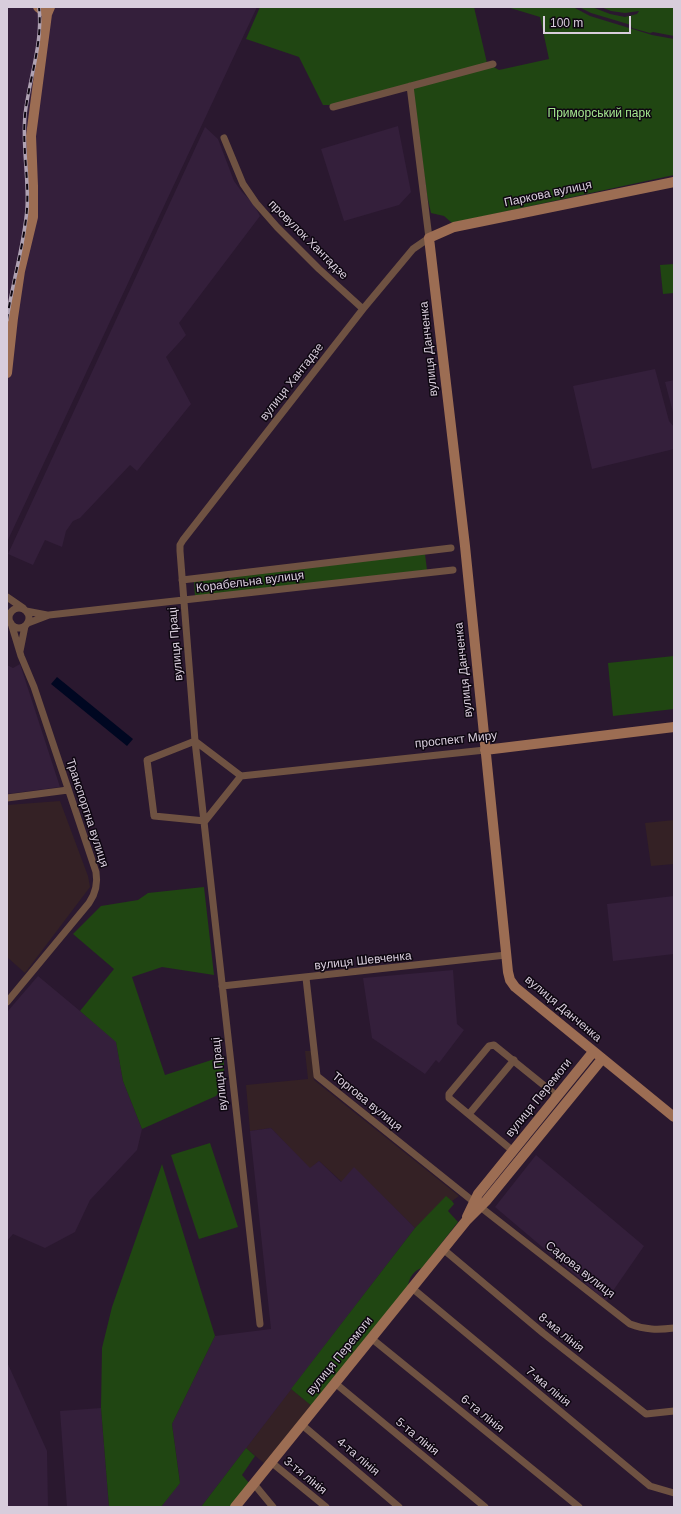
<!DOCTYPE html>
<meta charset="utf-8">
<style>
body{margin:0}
#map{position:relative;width:681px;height:1514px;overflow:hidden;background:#2a182f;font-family:Helvetica,sans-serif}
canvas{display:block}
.frame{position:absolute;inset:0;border:8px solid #d8cddc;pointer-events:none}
.scale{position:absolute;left:543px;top:16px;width:88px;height:18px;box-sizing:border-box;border:2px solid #d8cddc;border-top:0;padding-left:5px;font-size:12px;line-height:14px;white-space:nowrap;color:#d8cddc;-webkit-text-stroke:3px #0e0711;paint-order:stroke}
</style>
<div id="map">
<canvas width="681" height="1514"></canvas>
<div class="frame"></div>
<div class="scale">100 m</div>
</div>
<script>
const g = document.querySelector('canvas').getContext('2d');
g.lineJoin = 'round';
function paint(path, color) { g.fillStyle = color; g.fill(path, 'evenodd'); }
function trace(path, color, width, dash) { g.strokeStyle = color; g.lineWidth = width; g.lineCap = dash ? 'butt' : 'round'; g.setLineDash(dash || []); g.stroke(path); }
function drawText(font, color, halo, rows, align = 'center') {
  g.font = font + ' Helvetica,sans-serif'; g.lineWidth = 3; g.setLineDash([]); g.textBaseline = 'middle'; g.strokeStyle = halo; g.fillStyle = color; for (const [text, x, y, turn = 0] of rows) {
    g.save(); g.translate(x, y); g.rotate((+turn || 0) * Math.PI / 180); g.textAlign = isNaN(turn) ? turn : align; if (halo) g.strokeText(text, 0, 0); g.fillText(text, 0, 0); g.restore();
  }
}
paint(new Path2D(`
 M60 801 88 876 90 887 25 973 7 957V805Z
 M674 820V864L651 866 645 823Z
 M305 1051H311L314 1080 459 1196 452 1201 446 1197 415 1228 354 1168 342 1182 319 1161 310 1169 271 1128 250 1131 246 1085 308 1079Z
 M291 1389 313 1407 265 1464 246 1448Z`), '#342125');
paint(new Path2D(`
 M7 7H257L7 542Z
 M398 126 411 192 399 205 344 221 321 149Z
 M205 127 218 139 234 181 242 192 253 203 260 216 179 323 186 335 166 357 191 404 137 471 130 465 80 518 73 521 66 531 62 547 45 540 33 565 8 554Z
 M655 369 669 421 674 427V449L592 469 573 386Z
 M674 380V416L665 382Z
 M20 664 60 787 7 794V665L13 668Z
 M674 896V954L613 961 607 904Z
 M453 970 457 1024 464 1030 439 1063 436 1060 425 1074 372 1038 363 978Z
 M38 976 116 1041 123 1081 142 1129 137 1150 90 1200 75 1232 45 1248 13 1234 7 1241V1012Z
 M271 1128 310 1168 319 1161 341 1182 354 1167 415 1228 201 1507H161L180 1482 172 1424 215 1336 271 1329 250 1131Z
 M536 1155 644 1246 606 1301 495 1207Z
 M7 1362 47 1451 48 1507H7Z
 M101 1408 109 1507H67L60 1411Z`), '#341f3b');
paint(new Path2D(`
 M260 7H474L487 63 331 105H323L299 57 246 39Z
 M507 7H573L590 16 652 35 674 39V175L452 223 444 216 431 213 427 195 412 88 492 66 499 70 549 59 540 17Z
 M579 7H592L610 14 625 17 637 14 639 11 625 13 611 11 601 7H674V36L653 32 650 33 632 28 631 25 591 13Z
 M674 264V293L663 294 660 265Z
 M425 554 427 570 195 597 194 581Z
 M674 656V709L613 716 608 663Z
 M204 887 214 975 162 967 132 977 165 1075 224 1056V1085L216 1096 142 1129 123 1081 116 1042 80 1011 114 969 73 934 101 906 138 900 148 893Z
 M210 1143 238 1227 199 1239 171 1155Z
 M162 1164 215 1336 172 1424 180 1483 161 1507H109L101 1408 102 1348 112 1307Z
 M446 1196 452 1201 454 1204 448 1211 458 1222 422 1268C414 1270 409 1278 408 1286L313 1407 291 1389 415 1228Z
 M246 1448 255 1456 242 1475 249 1483 231 1507H201Z`), '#204612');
paint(new Path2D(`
 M57 677 133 739 127 746 51 684Z`), '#000721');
trace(new Path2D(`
 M333 107 493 64
 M224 138 243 184 256 203 277 227 319 269 363 309
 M182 580 451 548
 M7 597 23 608
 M9 618a10 10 0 1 1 20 0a10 10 0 1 1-20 0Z
 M26 611 47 615
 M28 623 49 615 453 570
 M20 651 25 626
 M195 741 147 760 154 816 205 821
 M195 741 241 776
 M241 776 485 750
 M7 798 68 790
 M205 821 241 776
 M306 978 317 1076 474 1202 630 1324C645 1330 658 1330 674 1328
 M222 986 506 955
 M7 1002 89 903C96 893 98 884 96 872L34 687 21 656 11 623
 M469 1114 514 1060
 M513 1151 449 1098V1094L489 1046 494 1045 557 1096
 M443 1249 543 1333 646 1414 674 1411
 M412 1288 650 1486 674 1493
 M260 1324 195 741 180 551V545L183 540 363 309 413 249 429 238 410 86
 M371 1338 579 1507
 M335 1383 485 1507
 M301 1424 399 1507
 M271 1462 326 1507
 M254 1484 273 1507`), '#6f5242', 7);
trace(new Path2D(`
 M38 7 47 14
 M674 182 454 227 429 238 465 546 508 972 510 980 515 987 674 1117
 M7 373 13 318 20 271 33 217V186L31 136 47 14 50 7
 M485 750 674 727
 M467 1217 478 1194 593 1052
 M235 1507 466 1221 486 1201 602 1059`), '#9c6d53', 10);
const rail = new Path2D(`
 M7 320C12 283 24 246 27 209 29 178 22 147 25 115 29 79 43 44 39 7`);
trace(rail, '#afa2b3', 3.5);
trace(rail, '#0e0711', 2, [6]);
drawText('12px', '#a4e68f', '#0e0711', [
 ["Приморський парк",599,114]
]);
drawText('12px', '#d8cddc', '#0e0711', [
 ["Паркова вулиця",548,194,-12],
 ["провулок Хантадзе",308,240,45],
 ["вулиця Данченка",429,349,-96],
 ["вулиця Хантадзе",292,382,-52],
 ["Корабельна вулиця",250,582,-7],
 ["вулиця Праці",176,644,-95],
 ["вулиця Данченка",464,670,-96],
 ["проспект Миру",456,740,-6],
 ["Транспортна вулиця",87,813,72],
 ["вулиця Шевченка",363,961,-6],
 ["вулиця Данченка",563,1009,40],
 ["вулиця Праці",220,1074,-96],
 ["вулиця Перемоги",539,1098,-51],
 ["Торгова вулиця",367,1102,39],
 ["Садова вулиця",580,1270,38],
 ["8-ма лінія",561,1333,39],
 ["вулиця Перемоги",340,1356,-51],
 ["7-ма лінія",548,1387,40],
 ["6-та лінія",482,1414,39],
 ["5-та лінія",417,1437,39],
 ["4-та лінія",358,1457,40],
 ["3-тя лінія",305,1476,39]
]);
</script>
